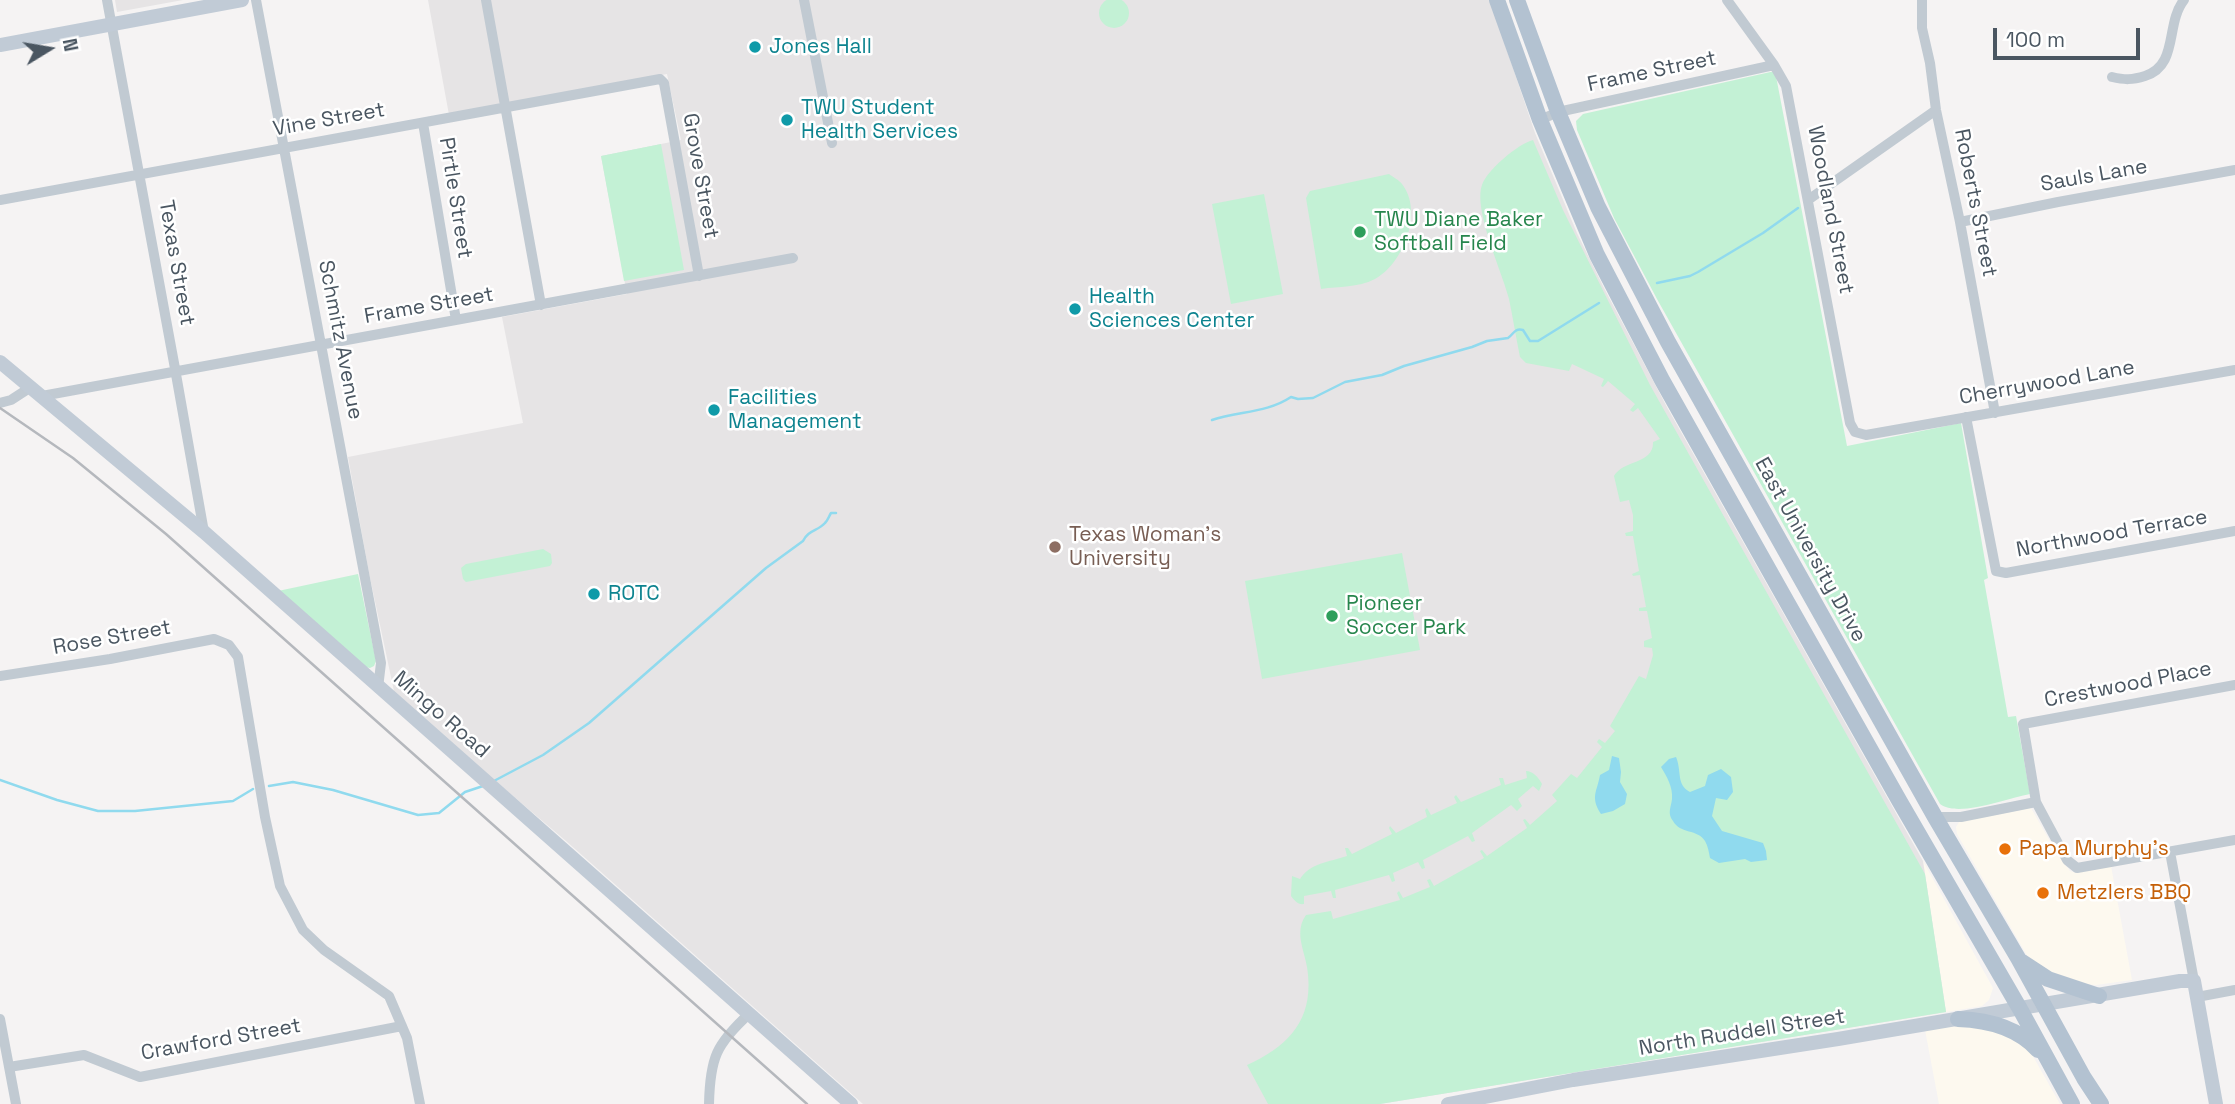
<!DOCTYPE html>
<style>
body{margin:0}
#map{position:relative;width:2235px;height:1104px;overflow:hidden;background:#f5f3f3;font-family:"Space Grotesk",sans-serif}
canvas{display:block}
.north{position:absolute;left:14px;top:14px;width:70px;height:70px;-webkit-text-stroke:5px #fff;paint-order:stroke;rotate:79deg;font-size:19px;font-weight:700;line-height:28px;text-align:center;color:#4a5661}
.north::after{content:'';display:block;margin:auto;width:24px;height:32px;background:#4a5661;clip-path:polygon(50% 0,100% 100%,50% 72%,0 100%)}
.scale{position:absolute;left:1993px;top:28px;width:147px;height:32px;box-sizing:border-box;border:4px solid #4a5661;border-top:0;padding-left:9px;font-size:21px;line-height:24px;white-space:nowrap;color:#4a5661;-webkit-text-stroke:5px #fff;paint-order:stroke}
</style>
<div id="map">
<canvas width="2235" height="1104"></canvas>
<div class="north">N</div>
<div class="scale">100 m</div>
</div>
<script>
const g = document.querySelector('canvas').getContext('2d');
g.lineJoin = 'round';
function paint(path, color) { g.fillStyle = color; g.fill(path, 'evenodd'); }
function trace(path, color, width, dash) { g.strokeStyle = color; g.lineWidth = width; g.lineCap = dash ? 'butt' : 'round'; g.setLineDash(dash || []); g.stroke(path); }
function drawText(font, color, halo, rows, align = 'center') {
  g.font = font + ' "Space Grotesk",sans-serif'; g.lineWidth = 5; g.setLineDash([]); g.textBaseline = 'middle'; g.strokeStyle = halo; g.fillStyle = color; for (const [text, x, y, turn = 0] of rows) {
    g.save(); g.translate(x, y); g.rotate((+turn || 0) * Math.PI / 180); g.textAlign = isNaN(turn) ? turn : align; if (halo) g.strokeText(text, 0, 0); g.fillText(text, 0, 0); g.restore();
  }
}
paint(new Path2D(`
 M2031 808 2059 857 2070 871 2076 873 2111 866 2132 980 2096 985 2062 982 2029 959 1957 834 1956 827 1959 822Z
 M1923 861 1993 988 1989 1000 1982 1006 1946 1012Z
 M1973 1024 1991 1026 2018 1041 2030 1051 2060 1104H1939L1925 1030Z`), '#fdf9ef');
paint(new Path2D(`
 M115 0H183L117 12Z
 M428 0H1490L1535 133 1577 233 1604 288 1668 409 1923 861 1946 1012 1380 1104H863L566 841 395 696 369 573 348 457 523 423 502 317 627 294 601 156 681 140 667 74 449 115Z`), '#e6e4e5');
paint(new Path2D(`
 M1099 13a15 15 0 1 1 30 0a15 15 0 1 1-30 0Z
 M1775 71 1847 446 1961 423 1988 578 1984 580 2008 717 2016 716 2030 794C2008 798 1958 818 1940 804L1657 299 1614 218 1577 130 1576 121 1583 114Z
 M1533 140 1563 210 1650 385 1925 874 1946 1012 1380 1104H1268L1247 1065C1291 1045 1315 1017 1307 967 1304 949 1294 932 1306 915L1331 911 1333 919 1400 900 1397 893 1399 891 1403 898 1430 887 1427 880 1430 879 1434 886 1484 858 1480 851 1482 850 1487 856 1527 828 1523 820 1525 819 1530 825 1557 801 1552 795 1571 774 1577 778 1602 747 1597 742 1599 739 1605 743 1615 731 1610 726 1639 676 1646 679 1653 655 1652 648 1644 647V641L1652 638 1647 611H1639V608L1646 607 1640 575 1633 576 1632 574 1639 571 1633 536H1626L1625 533 1633 531V515L1629 500 1620 502 1614 476C1623 460 1654 464 1653 442L1660 439 1638 408 1633 412 1630 410 1635 404 1608 381 1603 387 1601 386 1604 379 1572 364 1569 371 1526 363 1520 357C1516 338 1513 318 1509 299 1502 271 1473 210 1482 185 1487 170 1518 144 1533 140Z
 M661 144 684 270 624 281 601 156Z
 M1389 174C1393 177 1399 180 1402 184 1424 212 1403 264 1375 279 1357 288 1340 286 1321 289L1306 198 1310 191Z
 M1264 194 1283 294 1231 304 1212 204Z
 M543 549 551 554 552 563 550 566 466 582 463 579 461 568 466 564Z
 M1402 553 1420 650 1262 679 1245 581Z
 M358 574 376 661 374 666 370 668 365 667 278 591Z
 M1526 771C1533 771 1539 778 1542 784L1539 791 1533 786 1518 799 1522 806 1517 811 1511 805 1472 833 1475 841 1472 842 1468 836 1423 860 1425 868 1422 869 1418 862 1393 873 1395 881 1392 882 1389 875 1335 890 1336 898H1333L1331 891 1304 896V904C1298 905 1295 901 1291 896L1292 876 1300 879C1310 863 1329 862 1347 856L1345 848H1348L1352 854 1392 834 1389 828 1390 826 1396 833 1427 817 1425 810 1427 808 1431 815 1457 803 1454 797 1456 795 1461 802 1501 785 1499 778H1503L1505 785 1527 778Z`), '#c3f1d5');
paint(new Path2D(`
 M1612 756 1619 758 1621 772 1620 782 1627 794 1625 804 1613 811 1601 814C1590 797 1597 792 1600 775L1609 770Z
 M1676 757C1682 771 1676 785 1690 792L1705 786 1708 775 1721 769 1731 777 1733 792 1727 800 1716 798 1712 816 1722 831 1763 843 1766 851 1767 860 1751 862 1745 859 1719 863 1710 858C1709 853 1708 846 1705 841 1698 829 1680 834 1673 821 1667 813 1671 808 1672 799 1673 787 1667 777 1661 767L1669 759Z`), '#90daee');
trace(new Path2D(`
 M1657 283 1690 276 1698 272 1763 233 1798 208
 M1212 420C1239 411 1267 413 1291 397L1298 399 1313 398 1345 382 1382 375 1404 366 1472 347 1487 341 1508 338C1514 334 1514 328 1523 330L1530 341H1538L1599 303
 M0 780 57 800 98 811H135L233 801 253 789
 M492 782 543 755 589 723 766 568 803 541C808 530 818 531 825 523 828 520 829 516 831 513H836
 M269 786 293 782 333 790 418 815 439 813 465 792 483 786`), '#90daee', 2.5);
trace(new Path2D(`
 M107 0 174 363 204 532
 M256 0 381 663 378 688
 M486 0 541 305
 M804 0 832 143
 M1727 0 1774 65 1786 86 1850 423 1855 432 1866 435 2235 370
 M1922 0V28L1930 63 1936 110 1960 222 1995 413
 M2112 77C2125 80 2132 80 2145 76 2179 65 2165 24 2184 0
 M1540 120 1558 112 1774 65
 M423 123 456 320
 M0 200 660 79 664 83 699 276
 M1808 200 1936 110
 M1960 222 2058 202 2235 170
 M42 396 793 258
 M0 403 11 400 31 387
 M1966 417 1996 571 2006 573 2235 531
 M0 676 110 659 214 639 229 645 238 657 265 817 280 886 303 930 324 950 389 996 407 1038 420 1104
 M2235 685 2023 724 2036 802 2067 860 2077 868 2235 840
 M1935 817H1961L2036 802
 M2170 852 2194 981
 M2197 997 2235 990
 M0 1019 16 1104
 M9 1067 84 1055 140 1077 402 1026
 M709 1104C710 1058 716 1044 750 1013`), '#c1cad2', 10);
trace(new Path2D(`
 M0 45 242 0
 M0 362 204 532 851 1104
 M1448 1104 1573 1080 1838 1039 2180 981H2194L2216 1104`), '#c1cbd6', 14);
trace(new Path2D(`
 M1497 0 1540 120 1597 255 1662 380 1783 595 1900 802 2020 1009 2072 1104
 M1517 0 1558 112 1598 207 1668 342 1935 817 2018 958 2084 1078 2101 1104
 M2022 962 2048 979 2099 996
 M1958 1019C1988 1020 2017 1027 2038 1050`), '#b3c2d1', 16);
trace(new Path2D(`
 M0 408 73 458 166 534 807 1104`), '#b5b8bd', 2.5);
for (const [x, y, r, color] of [
 [755,47,7,"#0f9aa8"],
 [787,120,7,"#0f9aa8"],
 [1360,232,7,"#2e9e5b"],
 [1075,309,7,"#0f9aa8"],
 [714,410,7,"#0f9aa8"],
 [1055,547,7,"#8d6e63"],
 [594,594,7,"#0f9aa8"],
 [1332,616,7,"#2e9e5b"],
 [2005,849,7,"#e8710a"],
 [2043,893,7,"#e8710a"]
]) { const dot = new Path2D(); dot.arc(x, y, r, 0, 2 * Math.PI); g.fillStyle = color; g.fill(dot); trace(dot, '#fff', 2.5); }
drawText('21px', '#0d838f', '#fff', [
 ["Jones Hall",769,47],
 ["TWU Student",801,108],
 ["Health Services",801,132],
 ["Health",1089,297],
 ["Sciences Center",1089,321],
 ["Facilities",728,398],
 ["Management",728,422],
 ["ROTC",608,594]
], 'left');
drawText('21px', '#4a5661', '#fff', [
 ["Frame Street",1652,72,-12],
 ["Vine Street",329,120,-10],
 ["Grove Street",700,176,80],
 ["Sauls Lane",2094,176,-10],
 ["Pirtle Street",455,198,81],
 ["Roberts Street",1975,203,79],
 ["Woodland Street",1830,210,79],
 ["Texas Street",176,263,80],
 ["Frame Street",429,306,-10],
 ["Schmitz Avenue",340,340,79],
 ["Cherrywood Lane",2047,383,-10],
 ["Northwood Terrace",2112,534,-10],
 ["East University Drive",1810,550,61],
 ["Rose Street",112,638,-10],
 ["Crestwood Place",2128,685,-11],
 ["Mingo Road",441,715,41],
 ["North Ruddell Street",1742,1033,-9],
 ["Crawford Street",221,1040,-10]
]);
drawText('21px', '#27864d', '#fff', [
 ["TWU Diane Baker",1374,220],
 ["Softball Field",1374,244],
 ["Pioneer",1346,604],
 ["Soccer Park",1346,628]
], 'left');
drawText('21px', '#785e54', '#fff', [
 ["Texas Woman's",1069,535],
 ["University",1069,559]
], 'left');
drawText('21px', '#c56008', '#fff', [
 ["Papa Murphy's",2019,849],
 ["Metzlers BBQ",2057,893]
], 'left');
</script>
